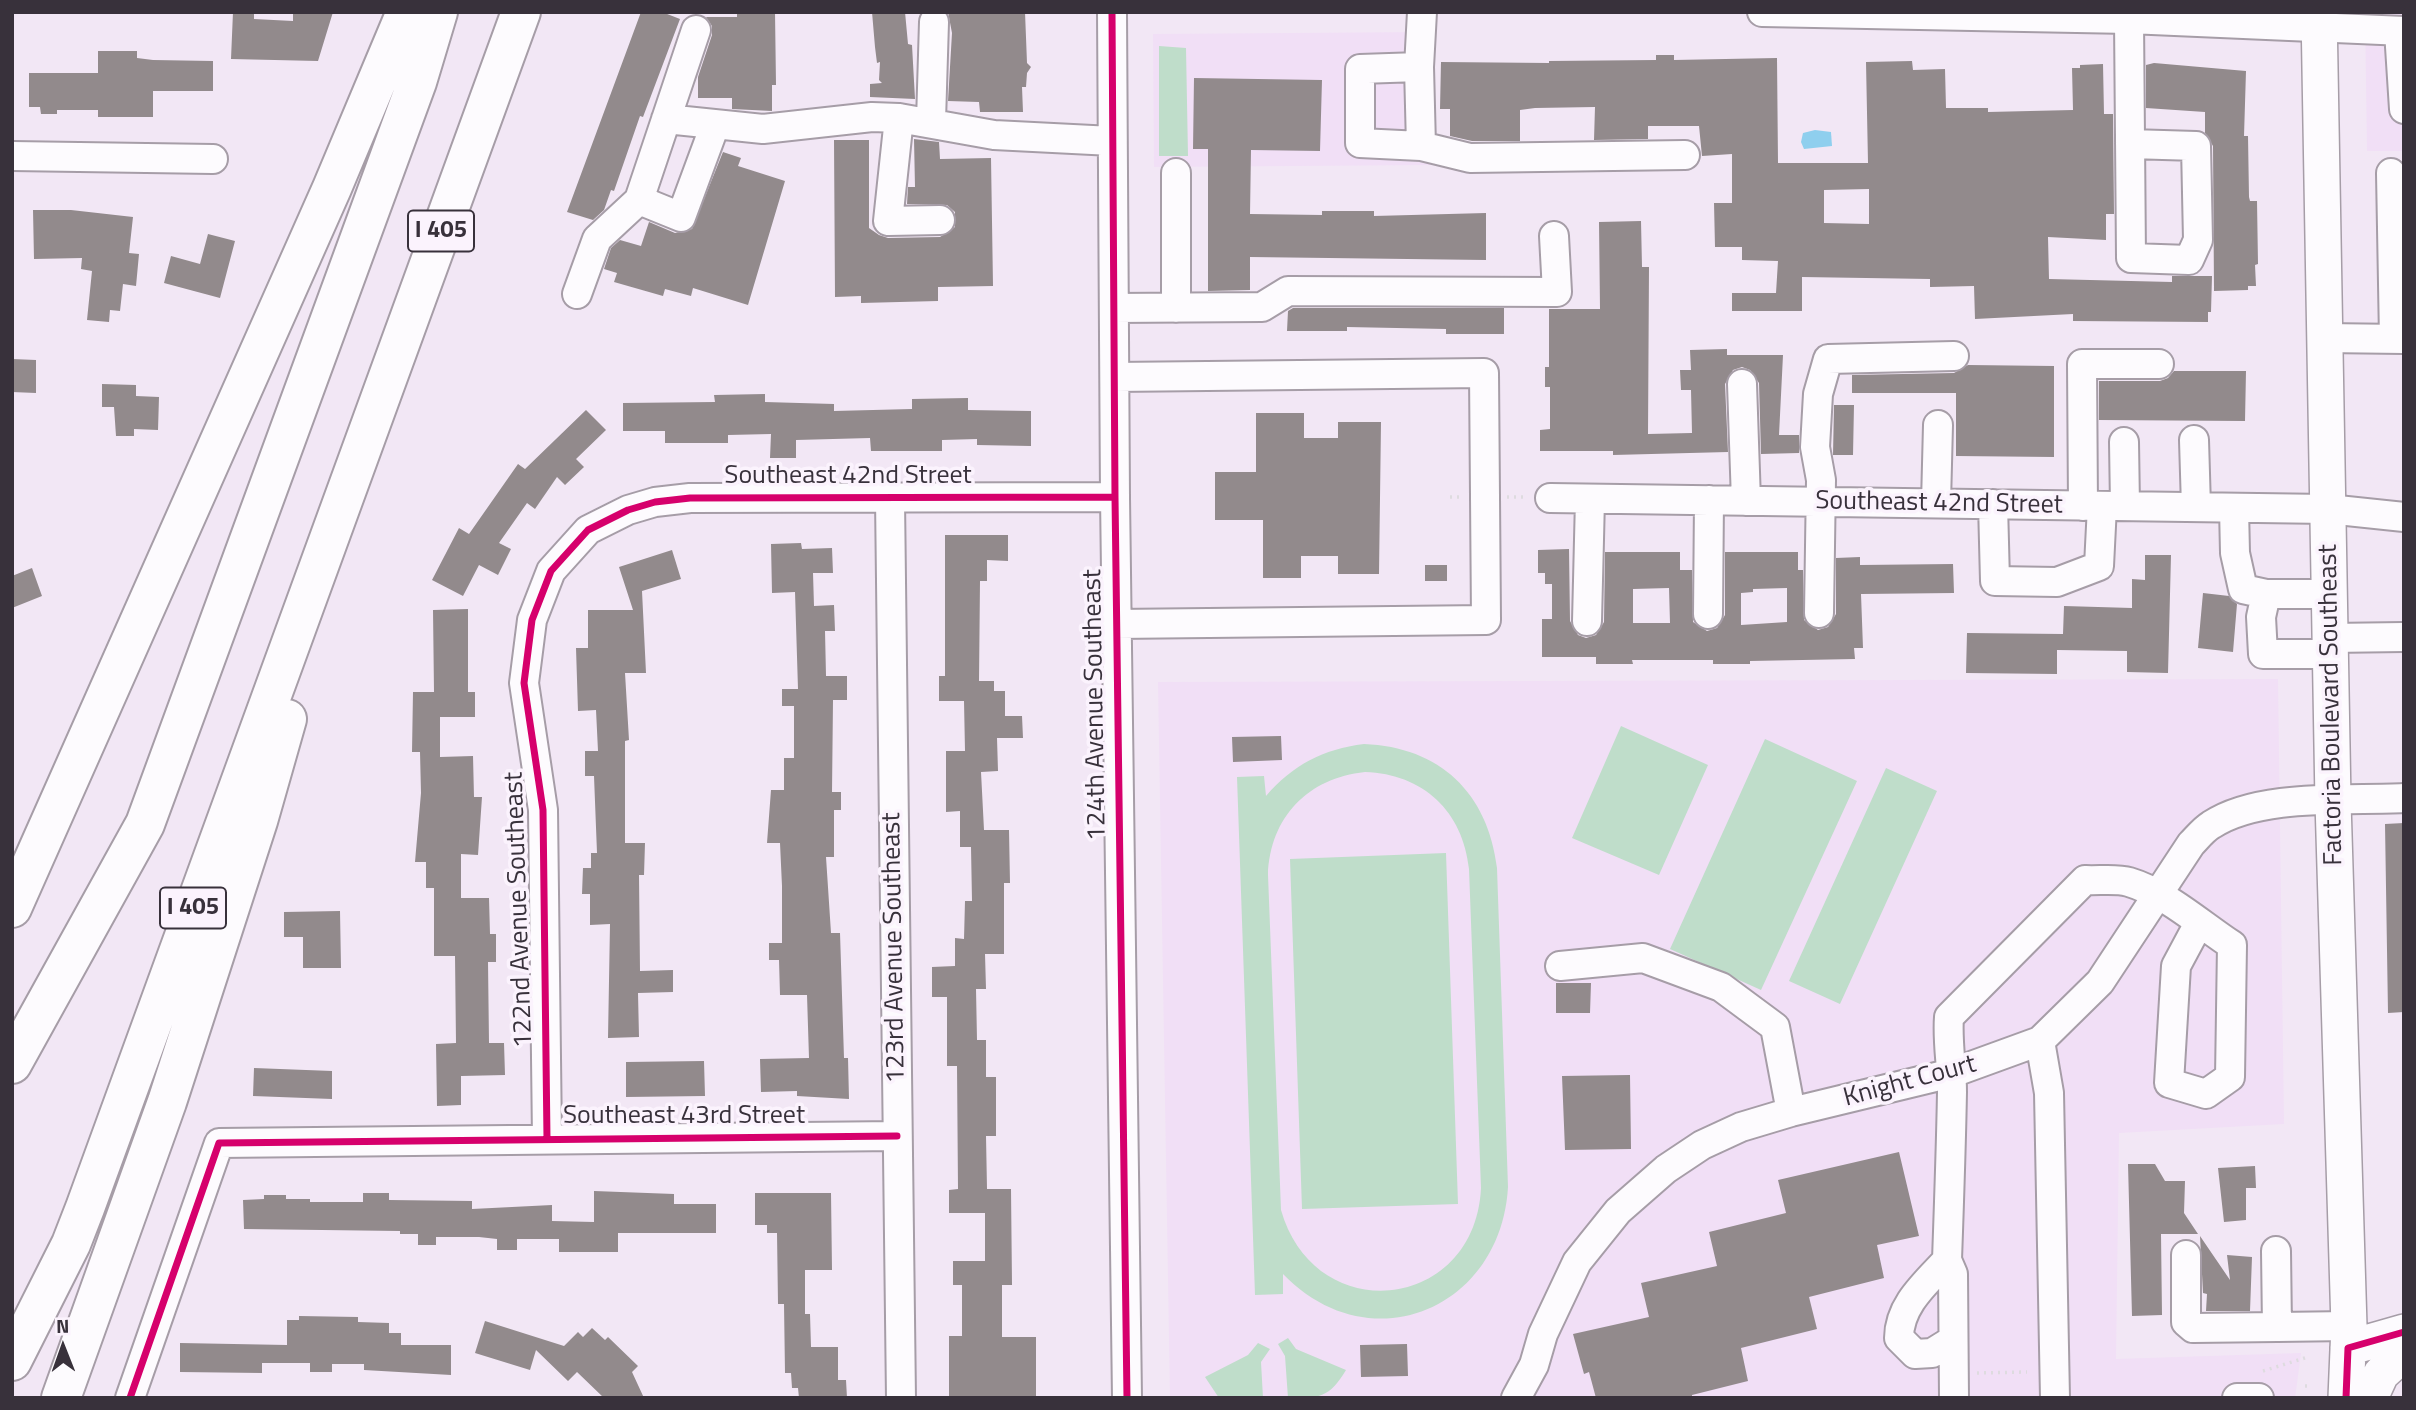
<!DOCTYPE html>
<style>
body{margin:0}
#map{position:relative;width:2416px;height:1410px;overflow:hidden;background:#f2e7f5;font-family:"Titillium Web",sans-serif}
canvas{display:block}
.frame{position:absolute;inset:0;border:14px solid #38313b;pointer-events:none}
.north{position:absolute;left:28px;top:1312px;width:70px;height:70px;-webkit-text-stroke:5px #fbf3fd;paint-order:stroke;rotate:359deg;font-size:19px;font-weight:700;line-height:28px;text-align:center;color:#38313b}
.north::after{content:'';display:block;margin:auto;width:24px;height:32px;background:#38313b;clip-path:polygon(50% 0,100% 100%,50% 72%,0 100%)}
</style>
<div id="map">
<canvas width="2416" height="1410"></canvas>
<div class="frame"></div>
<div class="north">N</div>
</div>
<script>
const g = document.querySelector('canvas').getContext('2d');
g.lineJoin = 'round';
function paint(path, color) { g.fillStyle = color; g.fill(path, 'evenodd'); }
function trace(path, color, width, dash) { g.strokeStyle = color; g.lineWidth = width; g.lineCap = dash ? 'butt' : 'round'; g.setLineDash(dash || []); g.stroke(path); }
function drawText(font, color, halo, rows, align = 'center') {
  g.font = font + ' "Titillium Web",sans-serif'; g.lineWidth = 7; g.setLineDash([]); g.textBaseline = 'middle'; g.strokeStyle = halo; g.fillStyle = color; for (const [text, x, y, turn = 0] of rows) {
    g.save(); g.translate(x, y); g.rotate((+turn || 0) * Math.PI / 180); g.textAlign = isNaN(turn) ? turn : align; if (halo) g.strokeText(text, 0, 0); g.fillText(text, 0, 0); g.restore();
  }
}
paint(new Path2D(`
 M2365 12H2404V151H2367Z
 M1431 32 1432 165 1154 167 1153 34Z
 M2278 679 2284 1124 2119 1133 2116 1359 2301 1353 2295 1398H1170L1158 682Z`), '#f1dff6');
paint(new Path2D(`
 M1159 46 1186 48 1188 156H1159Z
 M1621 726 1708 765 1659 875 1572 838Z
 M1765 739 1857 781 1761 990 1670 949Z
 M1364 744C1440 747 1488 793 1497 868L1508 1187C1501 1309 1370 1364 1283 1274V1294L1255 1295 1237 777 1264 776 1266 796C1293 765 1323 749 1364 744ZM1365 772C1423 774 1463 811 1469 869L1481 1188C1475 1312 1315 1329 1281 1210L1268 875C1270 817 1308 778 1365 772Z
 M1886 768 1937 791 1840 1004 1789 981Z
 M1446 853 1458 1204 1302 1209 1290 859Z
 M1288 1338 1296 1349 1346 1370C1329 1398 1320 1398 1288 1398L1285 1356 1278 1344Z
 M1258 1343 1270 1349 1261 1362 1263 1398H1219L1205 1377 1248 1355Z`), '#bfddca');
paint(new Path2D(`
 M1815 130 1831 132 1832 146 1804 149 1801 142 1803 133Z`), '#8fcfee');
paint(new Path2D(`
 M233 12H254V19L293 21V12H333L318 61 231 59Z
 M641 12H662L680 19 643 117 640 116 614 191 611 190 604 210 593 220 567 212Z
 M737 12H775L776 85H772V111L732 109V98H698V77L712 35V26L706 17H737Z
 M872 12H905L908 44 912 45 915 99 870 97V84L882 83 879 80 880 62 877 63 875 47Z
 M948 12H1025L1027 63 1031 67 1027 73 1026 87H1022L1023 112H980L979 102 948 101 952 33Z
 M98 51H137V58L153 60 213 61V91H153V117H98V110H57V114H41L40 107H29V73H98Z
 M1656 55H1674V60L1777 58 1778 163H1868L1866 62 1912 61 1913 70 1945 69 1946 108H1988V112L2073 110 2072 68H2080V65L2103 64 2104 114H2113L2114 214H2106V240L2048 237 2049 279 2172 282V276H2212L2211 312H2208V322L2073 321V314L1975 319 1974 286 1930 287V279L1802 277V311H1732V293H1776L1778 261 1742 260V247H1715L1714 203H1732V154L1702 156 1699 126H1648V139L1594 140 1595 107 1535 108 1520 110V141H1472L1450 136V109H1440L1441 62 1549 63V61L1656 60ZM1869 189V224L1824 223V190Z
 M2154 63 2246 71 2244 136H2248L2249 197 2250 201H2257L2258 264 2255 265 2256 286H2248V290L2214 291 2213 146 2205 133V112L2146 108V65Z
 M1194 78 1322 80 1320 151 1251 150 1250 214 1322 215V211H1374V216L1486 213V260L1250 257V290L1208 291V149H1193Z
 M914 139 939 142 940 159 991 158 993 286 938 287V301L861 303V296L835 297 834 140H869V228L879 235 888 238 940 237 955 227V212L947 205 907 204 908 187H915Z
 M723 152 741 158 738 166 785 181 748 305 693 288 691 296 665 289 663 296 614 282 617 273 604 269 611 248 620 240 641 246 649 222 675 233 692 229Z
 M33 210H71L133 217 129 253 139 254 136 286 123 284 120 311 110 310 109 322 87 320 92 271 81 269 82 258 34 259Z
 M1641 221 1642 267H1649L1648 434 1692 433 1691 390H1681L1680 370H1691L1690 350 1727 349V355H1783L1779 435H1799V453L1761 454 1759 383 1750 370 1742 367 1733 370 1725 384 1728 452 1613 455V451H1540V430L1550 429V387H1545V367H1549V309H1600L1599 222Z
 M208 234 235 241 220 298 164 283 171 256 200 264Z
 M1293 308H1504V334H1446V329L1347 327V331H1287L1288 311Z
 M12 359 36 360V393L12 392Z
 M1968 365 2054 366V457L1956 456V393H1852V375L1954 373Z
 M2174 371H2246L2245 421 2099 420V381H2160L2168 378Z
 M102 384 136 385V396L159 397 158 430 134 429V436H116L114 407H102Z
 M765 394V402L834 404V411L912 409V399L968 398V410L1031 411V446L977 445V439L942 440V451H871L870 438 796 440V458H770L771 434 728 435V443H665V431H623V403L715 402 714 395Z
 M1834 405H1854L1853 455H1833Z
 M586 410 606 430 576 459 584 467 565 485 557 477 535 509 527 503 499 543 511 549 498 575 479 565 463 596 432 580 459 528 469 534 518 464 525 469Z
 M1256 413H1304V438H1338V422H1381L1379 574H1338V556H1301V578H1263V520H1215V472H1256Z
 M945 535H1008V561L987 560V581H980L979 681H994V691H1005V716H1022L1023 738H997L998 771 981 772 984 830H1009L1010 883H1004V954H985L986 989H976L977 1040H986V1077H996V1136H986L987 1189H1011L1012 1285H1002V1337H1036V1398H949V1336H962V1285H953V1261H985V1213H949V1190L958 1189 957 1066H947V997H932V967L955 966V938L964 939 965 901H972L971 847H960V811L946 812V751H965L964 701H939V676H945Z
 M801 543 802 549 832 548 833 573H813L814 606 834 605 835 631H825L826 676H847V700H833L832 792H841V810H834V857H826L831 933H840L844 1058H848L849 1099 797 1096V1091L761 1092 760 1059 809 1058 807 995H780L779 960H769V943H782V886L780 843H767L771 790H784V758H794V706H782V689H798L795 592 772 593 771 544Z
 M1569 549 1570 621 1578 635 1586 638 1596 635 1604 622 1605 552H1680V570H1692L1693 622 1707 631 1717 628 1725 615V552H1798V570H1803L1804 620 1818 630 1828 627 1836 614V558L1860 557V565L1953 564 1954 593 1861 594 1863 648H1854L1855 659 1750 661V664H1713V660H1632L1633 664H1596V657H1542V619H1552V584H1545V573H1538V550ZM1669 588 1670 623H1633V589ZM1787 588V622L1741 625V593L1753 592V589Z
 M672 550 681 579 642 591 646 673H625L629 740 625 741V843H645L644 875H639L640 971 673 970V992L638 993 639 1037 608 1038 610 924 590 925V894H582L583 868H591V853H597L594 776H585V751H598L596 710 578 711 576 648H588V610H633L619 567Z
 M2145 555H2171L2168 673 2127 672V651L2057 650V674L1966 673 1967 633 2063 634 2064 606 2132 608V579L2145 580Z
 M1425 565H1447V581H1425Z
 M32 568 42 596 12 608V576Z
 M2203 593 2229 596 2237 604 2233 652 2198 648Z
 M468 609V692H475V717H440V757L473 756 474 797H482L478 855 461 854V898H489L490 934H496V962H488L489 1043H504L505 1075 461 1076V1105L437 1106 436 1044 456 1043 455 956H434V888H426V862H415L421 793 420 752H412L413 692H434L433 610Z
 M1281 736 1282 760 1233 762 1232 737Z
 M2404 823V1012L2388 1013 2385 824Z
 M340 911 341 968H303V937H284V912Z
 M1556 983H1591L1590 1013H1556Z
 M704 1061 705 1096 626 1097V1062Z
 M254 1068 332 1071V1099L253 1096Z
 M1630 1075 1631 1149 1565 1150 1562 1076Z
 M1899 1152 1919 1236 1877 1245 1884 1278 1809 1297 1817 1329 1741 1348 1748 1381 1692 1395V1398H1596L1589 1372 1584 1374 1573 1334 1649 1317 1641 1283 1717 1266 1709 1232 1786 1213 1778 1180Z
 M2128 1164H2155L2165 1181H2185L2184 1213 2198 1234H2161L2162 1315 2132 1316Z
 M2255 1166 2256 1188H2246V1220L2224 1222 2218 1168Z
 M594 1191 674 1194V1204H716V1233H618V1252H559V1239H517V1250H497V1239L479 1237H436V1245H418V1234H400V1231L244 1229 243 1200 264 1199V1195H286V1199H310V1202H363V1193H389V1200L472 1201V1209L552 1205V1221L594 1222Z
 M755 1193H831L832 1270H805V1314H810L811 1347H838V1380H846L847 1398H799L798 1388H792L791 1373H785L784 1304H778L777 1233H767V1225H755Z
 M2200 1236 2230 1280 2227 1255 2252 1257 2250 1311H2206L2207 1294 2203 1293Z
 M299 1316 358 1317V1322L389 1323V1333H401V1345H451V1375L364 1370V1364H332V1372H310V1363H262V1373L180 1372V1343L287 1345V1320H299Z
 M485 1321 564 1346 578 1332 583 1337 592 1328 605 1340 608 1337 638 1366 632 1372 644 1398H604L577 1372 568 1381 536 1350 530 1370 475 1353Z
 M1407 1344 1408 1376 1361 1377 1360 1345Z`), '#928a8c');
const minor = new Path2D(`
 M1112 12 1115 497 1127 1398
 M1762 12 2129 19 2404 31
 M2129 19 2131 258 2189 260 2198 240 2196 146 2130 144
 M2399 31 2404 109
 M1419 67 1421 146 1360 143V69L1419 67 1422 12
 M899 118 888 221 940 220
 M666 119 763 129 872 117 899 118 994 135 1112 141
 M931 121 934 22
 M1421 146 1470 158 1685 155
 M12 156 213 159
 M2391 173 2394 339
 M639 200 681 217 715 125
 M577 294 597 239 639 200 696 30
 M1114 308 1262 307 1288 291 1557 292 1554 236
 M1176 308V173
 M2324 338 2404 339
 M1115 377 1484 373 1486 620 1116 624
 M1742 384 1746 501
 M2194 440 2196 507
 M2124 442 2125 506
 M1550 498 2328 509 2404 517
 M890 499 901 1398
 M1936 503 1938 425
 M1993 504 1995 581 2057 582 2099 566 2102 506
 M2083 506 2082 364H2159
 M2234 508 2235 553 2243 589 2266 594H2329
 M2266 594 2261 617 2263 654H2330
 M1819 613 1821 480 1815 447 1818 394 1828 359 1954 356
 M1708 614 1709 500
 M1587 621 1590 499
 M2330 638 2404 637
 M1560 966 1643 958 1721 987 1775 1027 1791 1112
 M2040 1041 2049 1093 2055 1398
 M547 1139 543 810 524 683 532 620 551 571 588 530 628 510 655 502 690 498 1115 497
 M2276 1251 2277 1327 2349 1326
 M2186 1255V1322L2193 1328 2277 1327
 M1947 1260 1953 1274 1954 1398
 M1953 1340 1932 1353 1915 1354 1899 1338C1899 1305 1926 1283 1947 1260 1949 1204 1951 1148 1952 1092 1952 1066 1947 1042 1949 1017L2085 880C2098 881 2116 878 2129 882 2166 893 2200 924 2232 945L2230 1077 2206 1094 2169 1083 2176 966 2199 923
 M130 1398 219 1143 897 1136
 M1516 1398 1534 1365 1543 1334 1577 1262 1618 1211 1666 1169 1702 1145 1741 1127 1791 1112 1952 1073 2040 1041 2100 982 2191 844C2197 838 2203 830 2211 825 2259 793 2347 801 2404 798
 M2237 1398H2259`);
const major = new Path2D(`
 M2319 12 2333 802 2349 1326 2346 1398
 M2348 1348 2404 1332
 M2370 1398 2381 1374 2404 1353`);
const highway = new Path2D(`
 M12 908 332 188 406 12
 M12 1064 145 824 417 82 438 12
 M12 1361 71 1244 85 1208 521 12
 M61 1398 167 1102 258 821 287 719`);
trace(minor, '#a69da7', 32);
trace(major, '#a69da7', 38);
trace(highway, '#a69da7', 42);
trace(new Path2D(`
 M1450 497H1461
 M1507 497H1527
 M2263 1371 2308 1357
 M1977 1373 2027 1372
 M2305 1386H2310`), '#dedbdf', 3.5, [2, 5]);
trace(minor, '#fdfbfe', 28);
trace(major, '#fdfbfe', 35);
trace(highway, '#fdfbfe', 38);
trace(new Path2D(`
 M1112 12 1115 497 1127 1398
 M547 1139 543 810 524 683 532 620 551 571 588 530 628 510 655 502 690 498 1115 497
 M130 1398 219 1143 897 1136
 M2346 1398 2348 1348 2404 1332`), '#d6006c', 7);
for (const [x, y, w] of [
 [441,231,66],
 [193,908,66]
]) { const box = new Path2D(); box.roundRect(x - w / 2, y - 20.5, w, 41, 5); g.fillStyle = '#fbf3fd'; g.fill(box); trace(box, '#38313b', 2); }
drawText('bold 24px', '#38313b', null, [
 ["I 405",441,231],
 ["I 405",193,908]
]);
drawText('26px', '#38313b', '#fbf3fd', [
 ["Southeast 42nd Street",848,477],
 ["Southeast 42nd Street",1939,504,1],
 ["124th Avenue Southeast",1096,705,-91],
 ["Factoria Boulevard Southeast",2332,705,-91],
 ["122nd Avenue Southeast",520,910,-92],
 ["123rd Avenue Southeast",895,948,-91],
 ["Knight Court",1910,1082,-15],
 ["Southeast 43rd Street",684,1117]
]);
</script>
